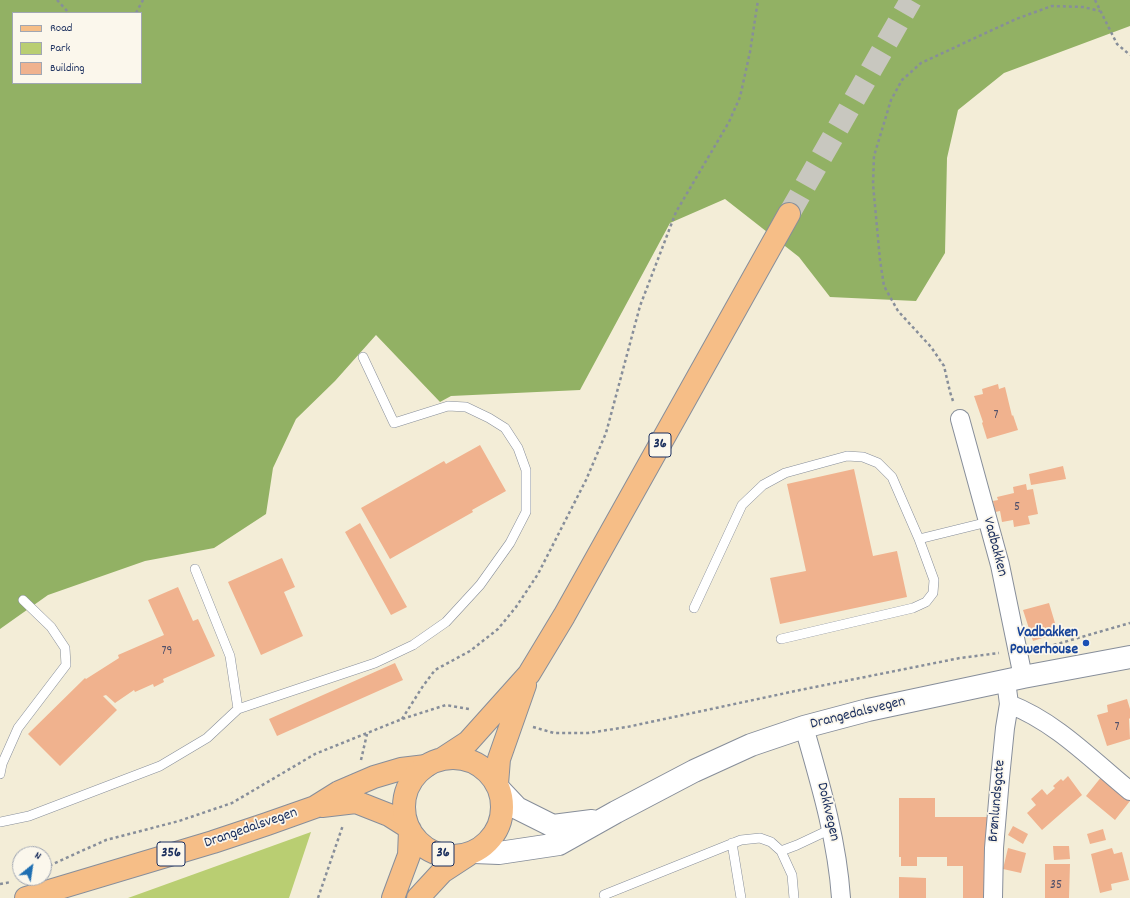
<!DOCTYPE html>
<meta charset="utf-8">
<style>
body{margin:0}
#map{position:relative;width:1130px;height:898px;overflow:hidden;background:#f3edd7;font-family:Dekko,sans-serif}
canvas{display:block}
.legend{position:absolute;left:12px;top:12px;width:130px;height:72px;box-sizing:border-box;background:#fbf7ec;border:1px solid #a1a7b3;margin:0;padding:5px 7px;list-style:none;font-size:12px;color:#1b2f5e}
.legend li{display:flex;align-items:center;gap:8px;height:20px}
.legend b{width:20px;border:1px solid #a1a7b3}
.north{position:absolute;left:12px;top:846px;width:40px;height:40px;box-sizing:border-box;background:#fbf7ec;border:1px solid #a1a7b3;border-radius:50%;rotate:30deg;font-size:11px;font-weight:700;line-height:16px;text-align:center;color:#1b2f5e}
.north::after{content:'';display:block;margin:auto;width:14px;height:18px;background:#1f6fb2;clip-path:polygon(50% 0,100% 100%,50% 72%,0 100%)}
</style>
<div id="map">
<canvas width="1130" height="898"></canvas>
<ul class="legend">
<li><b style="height:5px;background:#f6be87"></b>Road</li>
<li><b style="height:11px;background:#b9ce72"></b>Park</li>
<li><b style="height:11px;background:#f0b28e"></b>Building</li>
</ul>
<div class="north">N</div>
</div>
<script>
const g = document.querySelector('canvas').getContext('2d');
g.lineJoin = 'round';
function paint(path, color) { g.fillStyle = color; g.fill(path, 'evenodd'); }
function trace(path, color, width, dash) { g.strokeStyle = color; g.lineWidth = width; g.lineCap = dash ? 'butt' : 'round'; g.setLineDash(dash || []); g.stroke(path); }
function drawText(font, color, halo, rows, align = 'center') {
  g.font = font + ' Dekko,sans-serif'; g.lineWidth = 3.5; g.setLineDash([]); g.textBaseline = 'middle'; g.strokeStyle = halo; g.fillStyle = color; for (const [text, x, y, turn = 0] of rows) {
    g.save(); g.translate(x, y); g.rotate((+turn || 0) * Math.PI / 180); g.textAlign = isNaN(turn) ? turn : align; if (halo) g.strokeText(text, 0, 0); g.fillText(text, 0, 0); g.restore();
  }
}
paint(new Path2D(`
 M311 832 289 898H128Z`), '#b9ce72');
paint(new Path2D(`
 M0 0H1130V26L1004 73 958 110 947 158 945 253 916 301 830 297 799 257 725 199 670 223 580 390 451 396 440 402 376 335 335 381 296 419 273 468 266 514 214 548 145 561 48 595 0 629ZM13 13H141V83H13Z`), '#92b164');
paint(new Path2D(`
 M998 384 999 389 1005 387 1012 416 1013 415 1018 430 987 439 982 423 983 422 974 396 983 394 982 389Z
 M480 445 506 491 472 510 473 512 390 559 361 508 444 461 446 464Z
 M1063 466 1066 479 1031 485 1029 474Z
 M854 469 873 556 897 551 907 597 780 624 770 578 806 571 787 484Z
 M1026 484 1027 490 1033 489 1038 514 1028 516 1030 524 1014 527 1013 520 1002 522 1000 511 995 512 993 501 998 500 997 497 1014 493 1013 487Z
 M360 523 407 607 391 615 345 532Z
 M282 558 295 587 284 592 303 636 261 655 228 582Z
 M178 587 193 621 198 619 215 656 163 679 164 682 154 687 153 684 135 692 134 690 115 703 106 695 103 696 117 710 60 766 28 734 85 678 86 679 119 658 118 655 164 635 148 600Z
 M1049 603 1058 633 1033 641 1023 610Z
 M395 663 403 680 277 736 269 719Z
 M1127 699 1130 709V718L1129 719 1130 739 1107 746 1097 715 1108 712 1107 705Z
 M1068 776 1082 795 1042 830 1027 813 1036 805 1031 799 1042 789 1047 795 1055 788 1053 786 1061 779 1063 781Z
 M1102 776 1130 798V801L1115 820 1086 796Z
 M899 798H935V817H987L986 898H963V866H947V857H917V866H901V857H899Z
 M1013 826 1028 834 1023 844 1008 835Z
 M1103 829 1106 840 1090 844 1087 834Z
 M1053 846H1069L1070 859 1054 860Z
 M1008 848 1026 853 1021 873 1003 869Z
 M1112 848 1114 854 1122 852 1129 880 1111 884 1112 890 1100 893 1091 854Z
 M1045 864H1070L1069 898H1045Z
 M899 877 926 878V898H899Z`), '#f0b28e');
trace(new Path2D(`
 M789 214 911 0`), '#c8c7bf', 22, [22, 11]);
const service = new Path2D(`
 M919 539 988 522
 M195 569 230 656 238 709
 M694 608 742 505 763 485 785 473 847 456 863 457 878 463 892 477 919 539 934 580 933 593 926 602 913 608 781 639
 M0 774 2 764 18 728 66 665 65 648 51 627 23 600
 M0 822 29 816 160 766 207 738 238 709 375 663 413 645 446 622 480 585 510 543 526 512V470L518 448 505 428 489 418 466 407 448 406 394 423 363 357
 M732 843 741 898
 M781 851 797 845 831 829
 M604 895 741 840 760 838 771 842 781 851 792 875 794 898`);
const minor = new Path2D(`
 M960 419 1000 565 1023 677
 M1009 704C1056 722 1092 760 1130 791
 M804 727C820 783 837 839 841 898
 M993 898 994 848 1000 778 1005 728 1009 704 1006 681`);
const tertiary = new Path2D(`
 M500 790 517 808 553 826 592 821
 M474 852 499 853 559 844 616 812 694 771 751 745 804 727 868 710 1023 677 1130 657`);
const primary = new Path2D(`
 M322 806 356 802 389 815 408 827
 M26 898 213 842 267 824 315 807 339 792 374 777 401 769 426 766`);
const trunk = new Path2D(`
 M404 807a49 49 0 1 1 98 0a49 49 0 1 1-98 0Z
 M442 759 468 742 529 674 564 616 789 214
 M497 784 499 759 525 685
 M393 898 409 855 410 830
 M418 898 442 872 468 855`);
trace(service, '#878e9a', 10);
trace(minor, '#878e9a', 20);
trace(tertiary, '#878e9a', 24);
trace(primary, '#878e9a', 24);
trace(trunk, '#878e9a', 24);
trace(new Path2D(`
 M57 0 69 13
 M1095 0 1117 44 1130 55
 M136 13 143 0
 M953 401 950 392 944 366 931 347 898 311 884 286 880 260 873 184 874 156 891 100 902 80 921 63 1016 19 1052 6 1083 7 1100 11
 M1036 648 1047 647 1130 623
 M402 719 423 686 435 670 470 651 498 629 516 607 538 574 586 480 606 433 640 306 676 212 729 122 740 97 750 52 758 0
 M533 727 554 733H588L627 727 800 690 960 658 999 653
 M361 760 367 734
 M44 868 106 840 179 821 232 803 315 754 402 719 446 705 469 709
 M0 884 11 882
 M318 898 343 825`), '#878e9a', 2.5, [3, 3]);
trace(service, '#fff', 9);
trace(minor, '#fff', 18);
trace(tertiary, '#fff', 22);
trace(primary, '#f6be87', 22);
trace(trunk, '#f6be87', 22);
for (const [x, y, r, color] of [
 [1086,643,4,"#1a4fb4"]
]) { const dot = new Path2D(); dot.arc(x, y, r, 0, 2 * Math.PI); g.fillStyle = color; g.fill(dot); trace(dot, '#fbf7ec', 1.5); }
drawText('13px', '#50506a', null, [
 ["7",996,416],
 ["5",1017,508],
 ["79",167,652],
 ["7",1117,728],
 ["35",1056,886]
]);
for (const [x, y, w] of [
 [660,445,22],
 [171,854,28],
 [443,854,22]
]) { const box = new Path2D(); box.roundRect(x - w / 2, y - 12, w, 24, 3); g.fillStyle = '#fbf7ec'; g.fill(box); trace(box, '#1b2f5e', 1); }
drawText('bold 14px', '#1b2f5e', null, [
 ["36",660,445],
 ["356",171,854],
 ["36",443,854]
]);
drawText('15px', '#1b2f5e', '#fbf7ec', [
 ["Vadbakken",994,547,75],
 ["Drangedalsvegen",858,714,-14],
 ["Brønlundsgate",998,801,-85],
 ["Dokkvegen",827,812,77],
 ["Drangedalsvegen",251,829,-19]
]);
drawText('bold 15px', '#164399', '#fbf7ec', [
 ["Vadbakken",1078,634],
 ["Powerhouse",1078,651]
], 'right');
</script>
